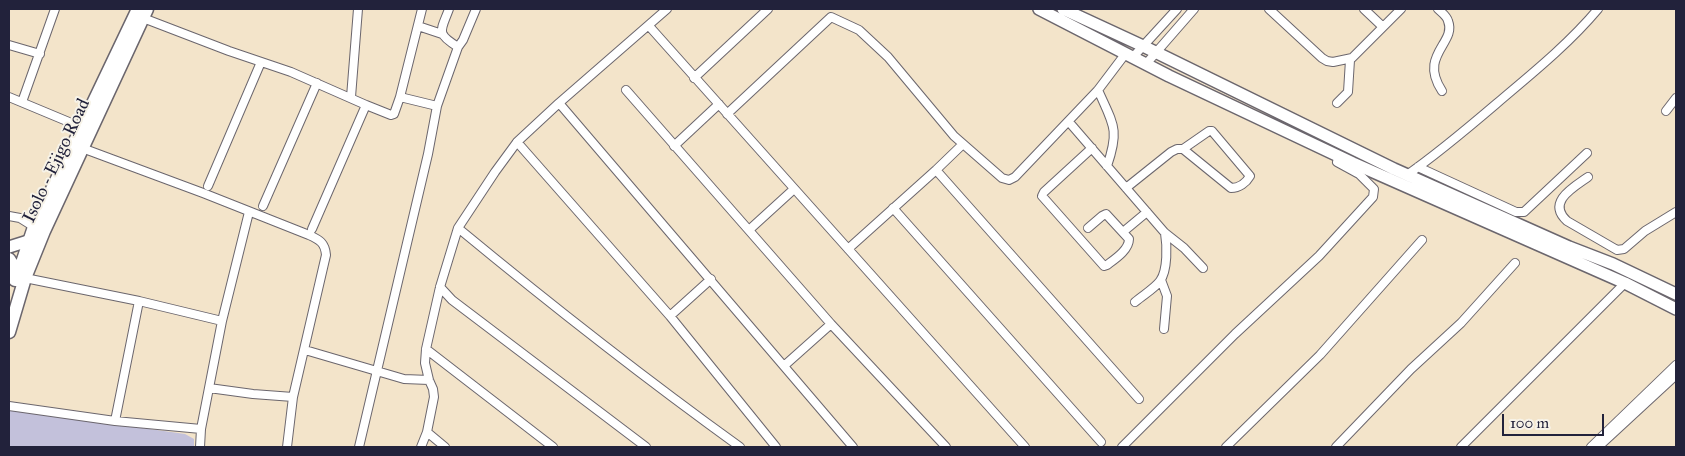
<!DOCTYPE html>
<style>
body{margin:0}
#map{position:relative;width:1685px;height:456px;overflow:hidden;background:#f3e4ca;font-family:"IM FELL Great Primer",serif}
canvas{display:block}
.frame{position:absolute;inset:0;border:10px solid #22223b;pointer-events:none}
.scale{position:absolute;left:1502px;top:414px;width:102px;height:22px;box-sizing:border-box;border:2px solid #22223b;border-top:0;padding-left:6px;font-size:15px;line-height:18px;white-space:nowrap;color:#22223b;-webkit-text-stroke:4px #f7f3e8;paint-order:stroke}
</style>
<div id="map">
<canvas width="1685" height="456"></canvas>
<div class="frame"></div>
<div class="scale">100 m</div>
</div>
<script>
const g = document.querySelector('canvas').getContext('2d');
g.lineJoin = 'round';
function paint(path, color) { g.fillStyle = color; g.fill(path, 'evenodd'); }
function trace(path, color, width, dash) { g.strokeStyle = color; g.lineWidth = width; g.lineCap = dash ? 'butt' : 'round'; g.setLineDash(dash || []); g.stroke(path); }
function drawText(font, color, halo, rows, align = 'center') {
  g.font = font + ' "IM FELL Great Primer",serif'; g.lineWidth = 4; g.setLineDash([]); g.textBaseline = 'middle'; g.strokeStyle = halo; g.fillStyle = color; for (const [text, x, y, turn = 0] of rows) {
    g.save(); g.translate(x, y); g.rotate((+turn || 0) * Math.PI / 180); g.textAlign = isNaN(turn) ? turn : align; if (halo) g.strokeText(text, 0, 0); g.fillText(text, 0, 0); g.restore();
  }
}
paint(new Path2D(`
 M9 409 185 434 194 439V447H9Z`), '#c3c1db');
const street = new Path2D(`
 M449 9C441 31 435 33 458 47
 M1269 9 1322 58 1327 61 1333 62 1352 58 1401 9
 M1364 9 1383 27
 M1438 9C1441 12 1447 16 1448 21 1457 43 1418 55 1442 91
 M143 18 229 51 291 72 366 105 312 229
 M418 26 442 34
 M649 26 1025 447
 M9 45 40 54
 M1133 57 1177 9
 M1146 64 1194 9
 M694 78 768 9
 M626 90 831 324 946 447
 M1098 90C1113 124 1120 129 1107 166
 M9 97 81 127
 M351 97 358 9
 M400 97 422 9
 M22 102 55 9
 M559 103 853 447
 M1337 103 1348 92 1350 60
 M366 105 391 115 394 114 400 97 437 106
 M1666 111 1676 98
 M727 114 831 17 859 30 888 57 954 136 1002 178 1009 180 1015 177 1098 90 1126 53
 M1069 122 1165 233 1184 248 1203 268
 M517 142 670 316 776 447
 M674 146 719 104
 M82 148 203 193 309 235C320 240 325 243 326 255L293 397 287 447
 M1418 167 1516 212H1524L1587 153
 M936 170 1139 399
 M1407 175C1443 150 1476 121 1509 93 1540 67 1572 40 1598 9
 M1588 177C1574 187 1546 202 1567 221L1617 250 1624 249 1645 231 1676 212
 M208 186 261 62
 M1126 188 1171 152 1177 149H1183L1209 131H1212L1250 176C1246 183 1239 188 1231 188L1183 149
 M263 206 317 83
 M893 208 1101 442
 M9 216 20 218 36 228
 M458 228C550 304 643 377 740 447
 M1088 228 1102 216 1106 214 1129 239C1129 250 1115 259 1107 265L1104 266 1042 196 1044 192 1092 148
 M749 230 794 189
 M1123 232 1147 212
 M848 249 936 170 963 144
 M25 278 139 301
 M1161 280 1167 296 1164 329
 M440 287 452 300 646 447
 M1135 302C1143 295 1154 289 1160 281 1168 270 1167 245 1165 233
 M670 316 711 279
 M426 349 553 447
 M305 350 404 379 429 380
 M785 365 831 324
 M209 388 253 394 293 397
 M9 406 115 421 201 429
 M115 421 139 301 222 321
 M427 432 445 447
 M200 447 201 429 222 321 249 212
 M359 447 428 154 437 106 458 47 463 40 476 9
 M421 447 427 432 434 397 433 389 429 380 425 363 426 349 440 287 458 228 495 172 517 142 559 103 667 9
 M1122 447 1235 334 1319 256 1373 197 1374 189 1359 174 1337 162 1339 156
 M1226 447 1320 355 1422 240
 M1336 447 1411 369 1461 323 1515 263
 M1461 447 1625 283
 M1591 447 1676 365
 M1598 447 1676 375`);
const secondary = new Path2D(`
 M1039 9 1169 76 1353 163 1625 283 1676 309
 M1063 9 1143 46 1394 169 1569 247 1613 264 1676 294
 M9 247 28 241 37 244`);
const primary = new Path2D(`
 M9 259 14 267 15 280
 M17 278 34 227 138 9
 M9 332 25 278 44 231 147 9`);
trace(street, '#6b666d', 10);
trace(secondary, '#6b666d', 14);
trace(primary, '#6b666d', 15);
trace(street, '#fff', 8);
trace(secondary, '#fff', 11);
trace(primary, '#fff', 12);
drawText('18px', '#22223b', '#f7f3e8', [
 ["Isolo - Ejigo Road",57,161,-65]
]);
</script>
